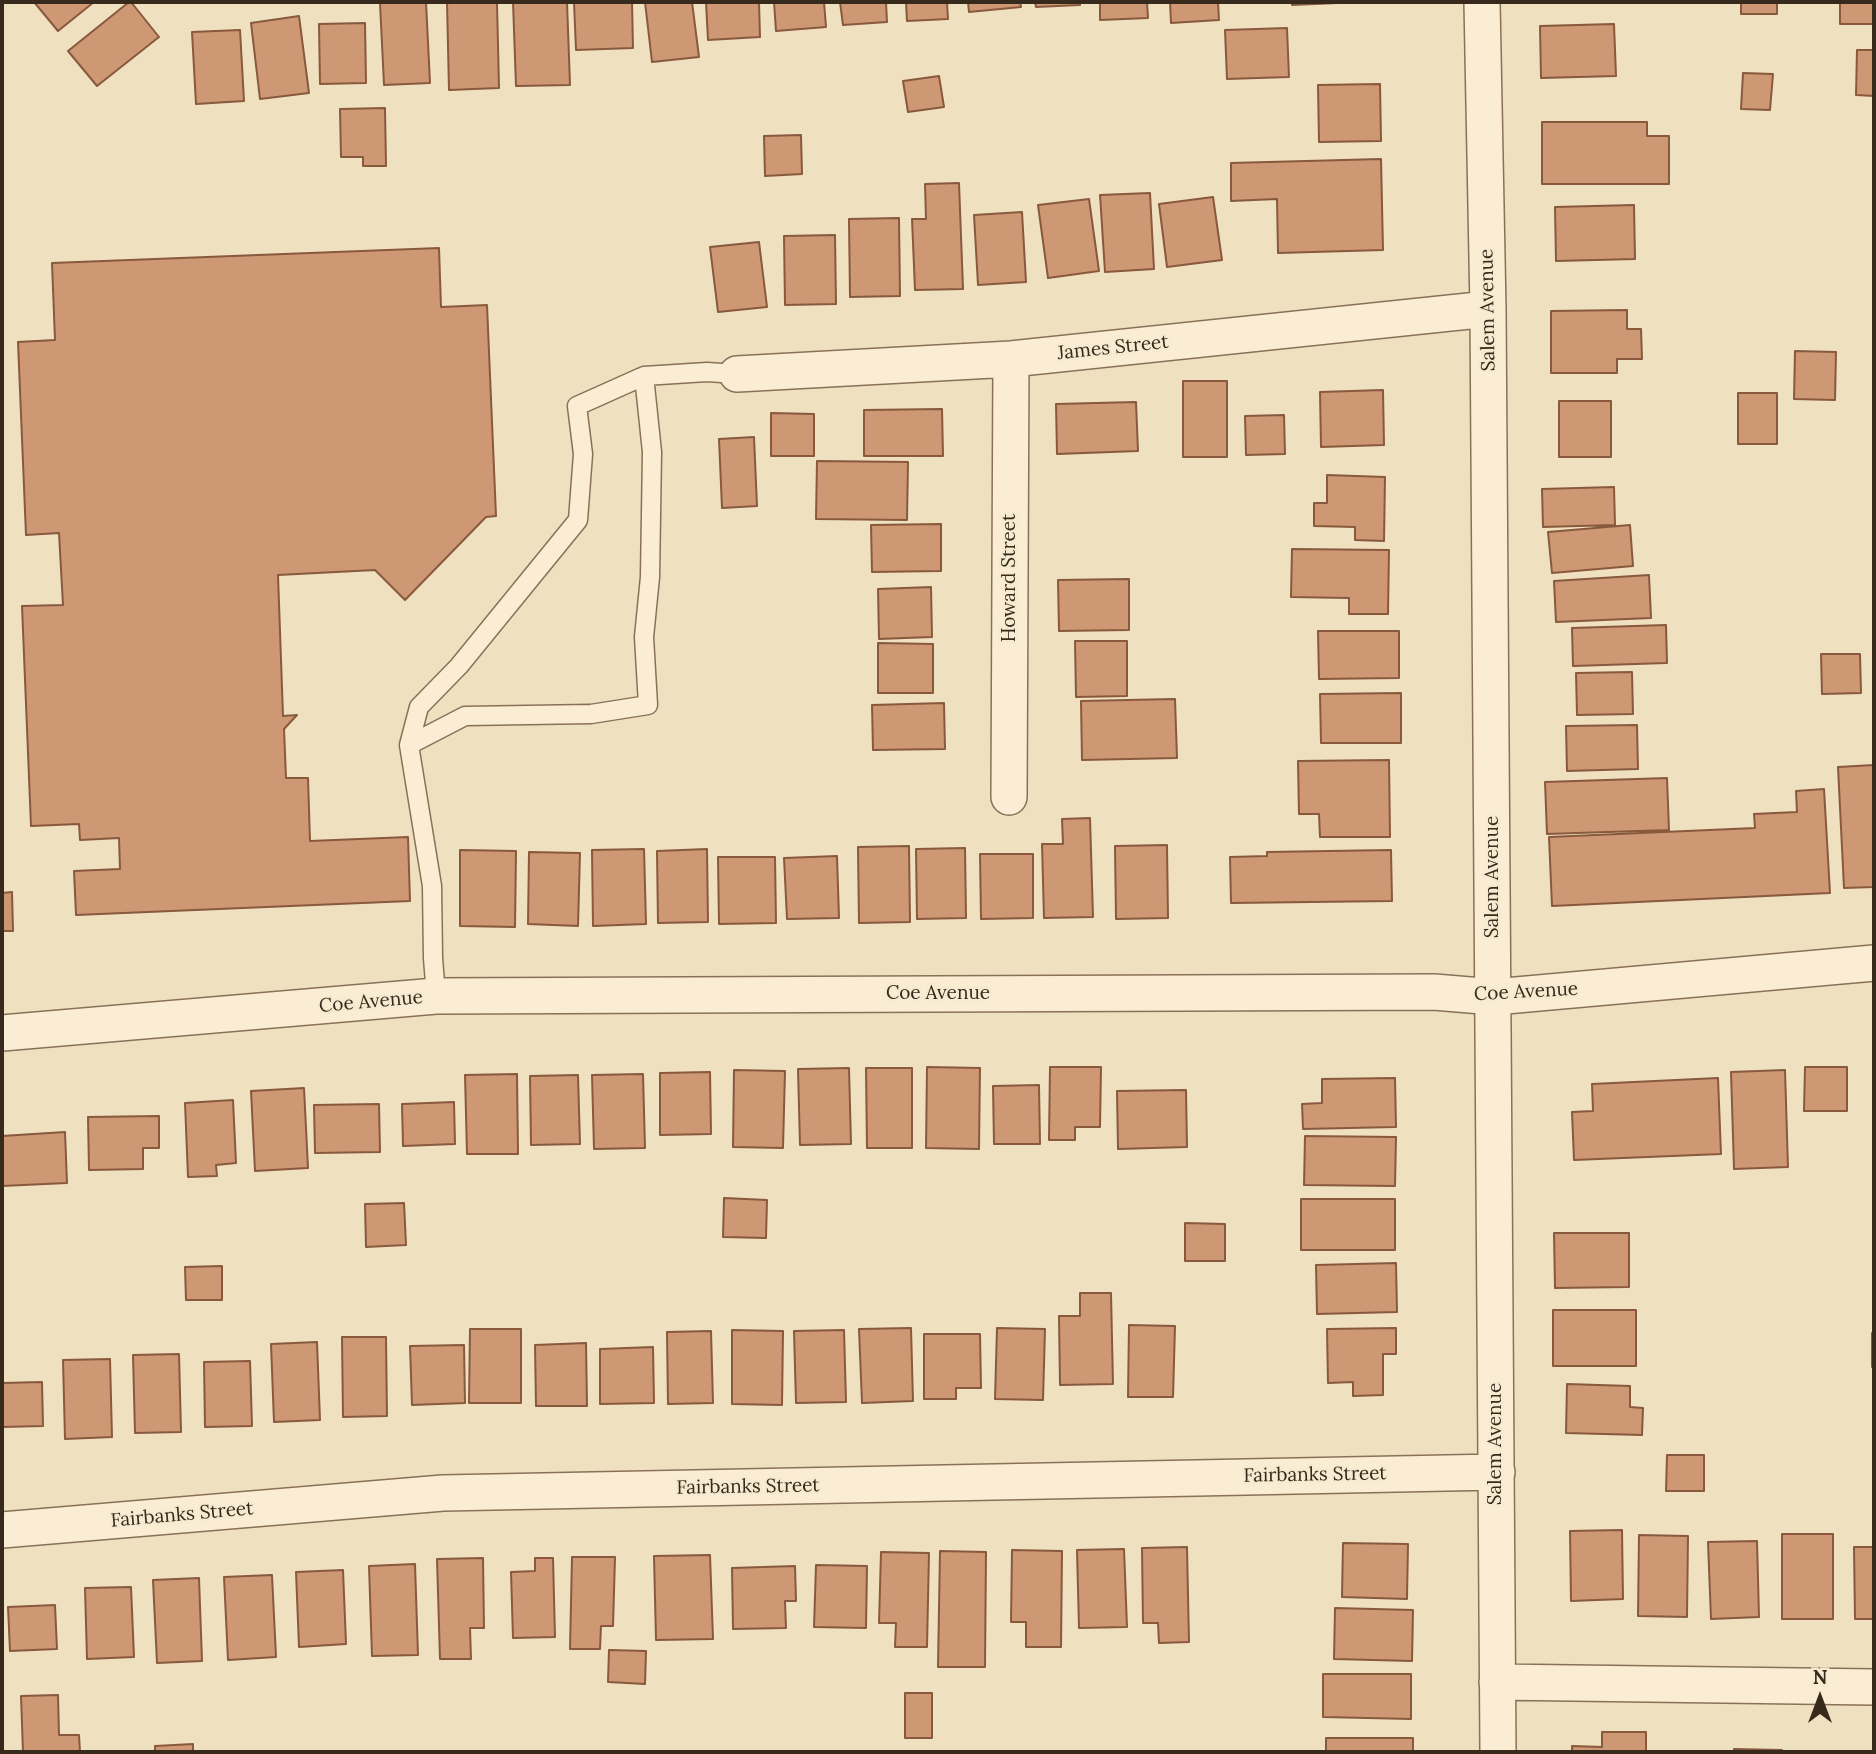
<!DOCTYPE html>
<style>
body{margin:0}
#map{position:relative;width:1876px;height:1754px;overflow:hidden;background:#efe0c0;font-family:Lora,serif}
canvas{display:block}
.frame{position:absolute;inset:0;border:4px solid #38291d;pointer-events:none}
.north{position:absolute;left:1785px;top:1663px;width:70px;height:70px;-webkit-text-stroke:5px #f6ead0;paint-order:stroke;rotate:0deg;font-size:19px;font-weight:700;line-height:28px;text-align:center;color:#38291d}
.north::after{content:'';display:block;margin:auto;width:24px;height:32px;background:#38291d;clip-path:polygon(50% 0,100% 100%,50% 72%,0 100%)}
</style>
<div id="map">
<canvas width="1876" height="1754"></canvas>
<div class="frame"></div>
<div class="north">N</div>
</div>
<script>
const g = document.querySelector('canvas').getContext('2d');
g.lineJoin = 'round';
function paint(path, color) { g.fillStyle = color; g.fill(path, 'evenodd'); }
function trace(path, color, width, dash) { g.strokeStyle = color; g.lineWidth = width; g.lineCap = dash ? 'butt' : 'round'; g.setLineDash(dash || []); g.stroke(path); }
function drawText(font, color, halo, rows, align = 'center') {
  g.font = font + ' Lora,serif'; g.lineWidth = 5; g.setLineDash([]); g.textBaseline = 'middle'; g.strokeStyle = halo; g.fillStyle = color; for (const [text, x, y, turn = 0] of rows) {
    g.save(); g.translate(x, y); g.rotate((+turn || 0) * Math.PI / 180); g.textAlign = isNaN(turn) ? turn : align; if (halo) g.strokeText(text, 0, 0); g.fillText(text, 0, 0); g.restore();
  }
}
const building = new Path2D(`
 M34 2H94L58 31Z
 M129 2H131L159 37 97 86 68 51Z
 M426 2 430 83 384 85 380 3Z
 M447 2H497L499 88 449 90Z
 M513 2H567L570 85 516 86Z
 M574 2H632L633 48 576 50Z
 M645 2H692L699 57 652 62Z
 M706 2H759L760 37 708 40Z
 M774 2H824L826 27 776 31Z
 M840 2H886L887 22 843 25Z
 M906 2H947L948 19 907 21Z
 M968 2H1020L1021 7 969 12Z
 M1035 2H1080V5L1036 7Z
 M1100 2H1147L1148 18 1100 20Z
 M1170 2H1218L1219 20 1171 23Z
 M1292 2H1338V3L1292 5Z
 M1741 2H1777V14H1741Z
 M1840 2H1874V24H1840Z
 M299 16 309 93 260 99 251 23Z
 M365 23 366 83 320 84 319 24Z
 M1614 24 1616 76 1541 78 1540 26Z
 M1287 28 1289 77 1227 79 1225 30Z
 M240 30 244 101 196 104 192 32Z
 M1857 50H1874V96L1856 95Z
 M1743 73 1773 74 1770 110 1741 109Z
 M939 76 944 107 908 112 903 81Z
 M1380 84 1381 141 1319 142 1318 85Z
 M385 108 386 166H363V157H341L340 109Z
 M1542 122H1647V136H1669V184H1542Z
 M801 135 802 174 765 176 764 136Z
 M1381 159 1383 250 1278 253 1277 199 1231 201V163Z
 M959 183 963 289 915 290 912 219H926L925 184Z
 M1150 193 1154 269 1105 272 1100 195Z
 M1213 197 1222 260 1167 267 1159 204Z
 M1089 199 1099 271 1048 278 1038 205Z
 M1634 205 1635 259 1556 261 1555 207Z
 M1022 212 1026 282 978 285 974 215Z
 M899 218 900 296 850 297 849 219Z
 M835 235 836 304 785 305 784 236Z
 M759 242 767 307 718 312 710 247Z
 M439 248 441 307 487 305 496 516 486 517 405 600 375 570 278 575 283 716 297 715 284 729 286 778H308L310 841 408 837 410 901 76 915 74 871 120 869 119 838 80 840 79 824 31 826 22 606 63 605 59 533 26 535 18 342 55 340 52 263Z
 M1627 310V329H1641L1642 359H1617V373H1551V311Z
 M1795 351 1836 352 1835 400 1794 399Z
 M1183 381H1227V457H1183Z
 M1383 390 1384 445 1321 447 1320 392Z
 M1738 393H1777V444H1738Z
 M1559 401H1611V457H1559Z
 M1136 402 1138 451 1057 454 1056 404Z
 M942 409 943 456H864V410Z
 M771 413 814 414V456H771Z
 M1284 415 1285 454 1246 455 1245 416Z
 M754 437 757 506 722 508 719 439Z
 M817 461 908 462 907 520 816 519Z
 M1327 475 1385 477 1384 541 1355 540V527L1314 526V503H1327Z
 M1614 487 1615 525 1543 527 1542 489Z
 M941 524V571L872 572 871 525Z
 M1630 525 1633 566 1552 573 1548 532Z
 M1292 549 1389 550 1388 614H1349V598L1291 597Z
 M1649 575 1651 618 1556 622 1554 581Z
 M1129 579V630L1059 631 1058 580Z
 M931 587 932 637 879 639 878 589Z
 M1666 625 1667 663 1573 666 1572 628Z
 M1318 631H1399V678L1319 679Z
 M1075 641H1127V696L1076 697Z
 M878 643 933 644V693H878Z
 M1821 654H1860L1861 693 1822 694Z
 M1632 672 1633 714 1577 715 1576 673Z
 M1401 693V743H1321L1320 694Z
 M1175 699 1177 758 1082 760 1081 701Z
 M944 703 945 749 873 750 872 705Z
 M1637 725 1638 769 1567 771 1566 726Z
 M1389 760 1390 837H1320L1319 814H1299L1298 761Z
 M1874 765V887L1844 888 1838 767Z
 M1667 778 1669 830 1547 834 1545 782Z
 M1824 789 1830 893 1552 906 1549 837 1755 828 1754 814 1797 812 1796 791Z
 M1090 818 1093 917 1044 918 1042 844H1063L1062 819Z
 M1167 845 1168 918 1116 919 1115 846Z
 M909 846 910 922 859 923 858 847Z
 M965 848 966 918 917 919 916 849Z
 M644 849 646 924 593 926 592 850Z
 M707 849 708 922 658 923 657 851Z
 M460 850 516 851 515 927 460 926Z
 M1391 850 1392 901 1231 903 1230 857 1267 856V852Z
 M529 852 580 853 578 926 528 924Z
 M980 854H1033V918L981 919Z
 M837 856 839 918 787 919 784 858Z
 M718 857H775L776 923 719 924Z
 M12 892 13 931H2V893Z
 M927 1067 980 1068 979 1149 926 1148Z
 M1050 1067H1101L1100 1127H1075V1140H1049Z
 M1805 1067H1847V1111H1804Z
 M849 1068 851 1144 800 1145 798 1069Z
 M866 1068H912V1148H867Z
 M734 1070 785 1071 783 1148 733 1147Z
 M1785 1070 1788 1167 1734 1169 1731 1072Z
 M710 1072 711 1134 660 1135V1073Z
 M517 1074 518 1154H467L465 1075Z
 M643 1074 645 1148 594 1149 592 1075Z
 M578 1075 580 1144 531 1145 530 1076Z
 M1395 1078 1396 1127 1303 1129 1302 1104 1322 1103V1079Z
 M1718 1078 1721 1154 1574 1160 1572 1112 1593 1111 1592 1084Z
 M1039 1085 1040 1144H994L993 1086Z
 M304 1088 308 1168 255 1171 251 1091Z
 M1186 1090 1187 1147 1118 1149 1117 1091Z
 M233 1100 236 1163 216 1165 217 1176 188 1177 185 1103Z
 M454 1102 455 1144 403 1146 402 1104Z
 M379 1104 380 1152 315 1153 314 1105Z
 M159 1116V1148H143V1169L89 1170 88 1117Z
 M65 1132 67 1183 2 1186V1136Z
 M1305 1136 1396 1137 1395 1186 1304 1185Z
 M724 1198 767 1200 766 1238 723 1237Z
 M1301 1199H1395V1250H1301Z
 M404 1203 406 1245 366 1247 365 1204Z
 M1185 1223 1225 1224V1261H1185Z
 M1554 1233H1629V1287L1555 1288Z
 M1396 1263 1397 1312 1317 1314 1316 1265Z
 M222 1266V1300H186L185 1267Z
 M1080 1293H1111L1113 1384 1060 1385 1059 1316H1080Z
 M1553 1310H1636V1366H1553Z
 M1129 1325 1175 1326 1173 1397H1128Z
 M911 1328 913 1401 862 1403 859 1329Z
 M997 1328 1045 1329 1043 1400 995 1399Z
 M1396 1328V1354H1383V1395L1353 1396V1382L1328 1383 1327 1329Z
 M470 1329H521V1403H469Z
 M732 1330 783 1331 782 1405 732 1404Z
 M844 1330 846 1402 796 1403 794 1331Z
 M711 1331 713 1403 668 1404 667 1332Z
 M1872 1333H1874V1367H1872Z
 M924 1334H980L981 1388H956V1399H924Z
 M342 1337H386L387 1416 343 1417Z
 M317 1342 320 1420 274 1422 271 1344Z
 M586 1343 587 1406H536L535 1345Z
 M464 1345 465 1403 412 1405 410 1346Z
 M653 1347 654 1403 600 1404V1349Z
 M179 1354 181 1432 135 1433 133 1355Z
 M110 1359 112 1437 65 1439 63 1360Z
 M250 1361 252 1426 205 1427 204 1362Z
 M42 1382 43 1426 2 1427V1383Z
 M1567 1384 1630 1386V1407L1643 1408 1642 1435 1566 1433Z
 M1667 1455H1704V1491H1666Z
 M1622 1530 1623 1599 1571 1601 1570 1531Z
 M1782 1534H1833V1619H1782Z
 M1639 1535 1688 1536 1687 1617 1638 1616Z
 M1757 1541 1759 1617 1711 1619 1708 1542Z
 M1343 1543 1408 1544 1407 1599 1342 1597Z
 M1187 1547 1189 1642 1159 1643 1158 1623H1143L1142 1548Z
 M1854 1547H1874V1619H1855Z
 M1124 1549 1127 1627 1079 1628 1077 1550Z
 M1012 1550 1062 1551 1061 1647H1026V1622H1011Z
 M940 1551 986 1552 985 1667H938Z
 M881 1552 929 1553 927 1647H895L896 1623H879Z
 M710 1555 713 1639 656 1640 654 1556Z
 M572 1557H615L613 1626H601L600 1649H570Z
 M483 1558 484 1628H470L471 1659H440L437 1559Z
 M535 1558H553L555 1637 513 1638 511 1572 535 1571Z
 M415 1564 418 1655 372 1656 369 1566Z
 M816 1565 867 1566 866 1628 814 1627Z
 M795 1566 796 1601H785L786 1628 733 1629 732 1568Z
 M343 1570 346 1644 299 1647 296 1572Z
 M272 1575 276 1657 228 1660 224 1577Z
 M199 1578 202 1661 157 1663 153 1580Z
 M131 1587 134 1657 87 1659 85 1588Z
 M55 1605 57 1649 10 1651 8 1607Z
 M1335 1608 1413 1610 1412 1661 1334 1659Z
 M609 1650 646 1651 645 1684 608 1682Z
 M1323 1674H1411V1719L1323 1717Z
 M905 1693H932V1738H905Z
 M58 1695 59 1735H79L80 1752H23L21 1696Z
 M1602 1732H1646V1752H1572V1746L1602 1747Z
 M1326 1738H1413V1752H1326Z
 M193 1744V1752H155V1746Z
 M1734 1749 1782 1750V1752H1734Z`);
paint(building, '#ce9875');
trace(building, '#88593d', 2);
const lane = new Path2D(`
 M409 745 465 716 591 714 648 705 644 637 650 577 652 452 644 376 707 372 737 374
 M436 996 433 958 432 886 409 745 419 707 459 666 578 520 583 454 577 406 644 376`);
const street = new Path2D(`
 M1482 2 1488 309 1498 1752
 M737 374 1011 359 1488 309
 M1009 797 1011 359
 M2 1033 436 996 1434 992 1494 997 1874 963
 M2 1530 443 1493 1497 1472
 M1497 1682 1874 1687`);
trace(lane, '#897158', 21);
trace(street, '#897158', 38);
trace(lane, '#faedd4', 18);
trace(street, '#faedd4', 35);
drawText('19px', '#38291d', '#f6ead0', [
 ["Salem Avenue",1488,310,-91],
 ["James Street",1113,348,-6],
 ["Howard Street",1010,578,-90],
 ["Salem Avenue",1493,877,-90],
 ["Coe Avenue",1526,992,-3],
 ["Coe Avenue",938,994],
 ["Coe Avenue",371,1002,-5],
 ["Salem Avenue",1496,1444,-90],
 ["Fairbanks Street",1315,1475,-1],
 ["Fairbanks Street",748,1487,-1],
 ["Fairbanks Street",182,1515,-5]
]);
</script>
